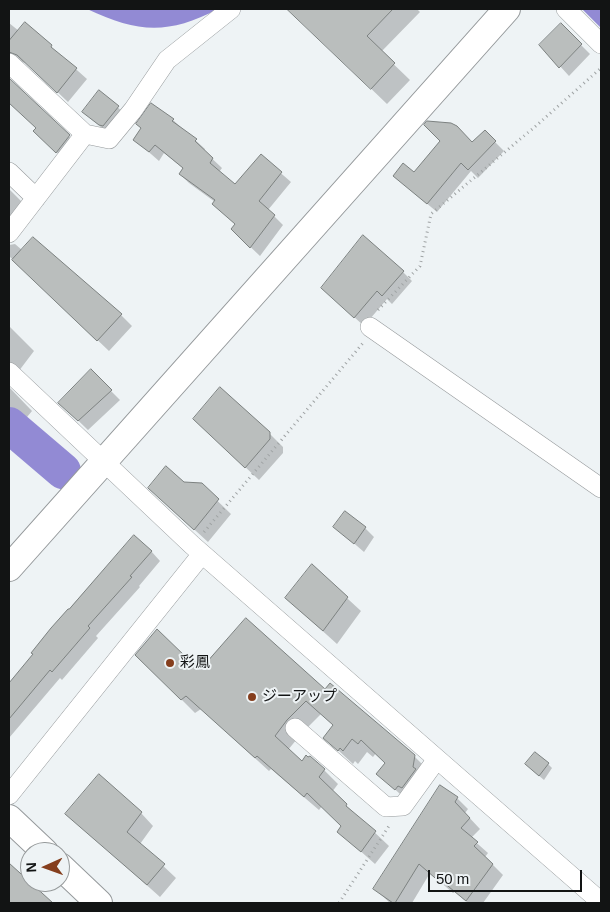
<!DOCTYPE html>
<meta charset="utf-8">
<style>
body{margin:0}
#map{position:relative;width:610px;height:912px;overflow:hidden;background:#eef3f5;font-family:Arial,sans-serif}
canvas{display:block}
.frame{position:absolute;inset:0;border:10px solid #121414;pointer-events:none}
.north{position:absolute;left:20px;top:842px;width:50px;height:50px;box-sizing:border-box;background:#eef3f5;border:1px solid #969a9b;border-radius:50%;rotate:268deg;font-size:14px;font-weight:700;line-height:20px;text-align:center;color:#121414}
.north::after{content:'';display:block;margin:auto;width:18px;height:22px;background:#853e1d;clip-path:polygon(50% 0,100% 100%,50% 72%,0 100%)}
.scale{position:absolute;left:428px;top:870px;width:154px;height:22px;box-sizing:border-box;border:2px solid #121414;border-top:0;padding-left:6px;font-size:15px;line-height:18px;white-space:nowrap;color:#121414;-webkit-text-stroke:4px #eef3f5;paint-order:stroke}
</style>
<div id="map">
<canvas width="610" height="912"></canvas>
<div class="frame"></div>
<div class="north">N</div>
<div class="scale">50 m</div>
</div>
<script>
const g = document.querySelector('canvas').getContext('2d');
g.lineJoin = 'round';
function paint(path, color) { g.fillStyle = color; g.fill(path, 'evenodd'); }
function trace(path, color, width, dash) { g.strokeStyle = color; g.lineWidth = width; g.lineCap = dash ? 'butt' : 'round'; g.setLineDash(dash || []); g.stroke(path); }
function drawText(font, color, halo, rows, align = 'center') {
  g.font = font + ' Arial,"Noto Sans JP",sans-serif'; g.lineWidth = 4; g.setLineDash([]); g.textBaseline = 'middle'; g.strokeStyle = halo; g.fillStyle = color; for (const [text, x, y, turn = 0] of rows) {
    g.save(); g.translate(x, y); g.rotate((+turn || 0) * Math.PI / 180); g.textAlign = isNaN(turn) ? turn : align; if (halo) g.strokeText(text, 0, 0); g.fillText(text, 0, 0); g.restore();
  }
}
paint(new Path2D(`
 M87 9H218C168 35 138 33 87 9Z
 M582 9H601V28Z`), '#928ad4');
paint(new Path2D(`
 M288 9H417L420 12 381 52 410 80 387 104Z
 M9 23 19 31 25 24 87 79 68 102 28 64 22 62H16L9 69Z
 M561 25 590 54 569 76 541 45Z
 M9 79 79 146 67 162 35 131 37 128 9 101Z
 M99 92 128 116 109 134 83 112Z
 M173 120 205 149 204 151 222 168 219 172 235 186 261 156 291 182 268 210 283 225 260 256 241 238 236 225 213 204 215 202 189 183 180 174 184 169 164 153 159 161 135 140 142 129 137 124Z
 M485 132 504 151 478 178 471 171 437 212 394 176 414 174 441 141 472 143Z
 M9 189 28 208 9 231Z
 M9 239V245L15 244 22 250 121 315 132 326 109 351 9 256Z
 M403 272 412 281 392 304 387 299 364 326 332 297Z
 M9 326 34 351 9 384Z
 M91 371 120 400 88 430 60 403Z
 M9 387 32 411 9 439Z
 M208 432 269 433 283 447V453L259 480Z
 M183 484 201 485 231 514 208 542 163 501Z
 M335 527 365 528 374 537 364 552Z
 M151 551 160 561 139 586 140 587 96 636 98 638 62 680 60 678 9 738V685L34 655Z
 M312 566 361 611 337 644 286 598Z
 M137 655 186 659 203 668 325 691 414 756 428 770 410 803 378 774 387 763 376 753 373 757 367 752 358 764 355 761 353 764 325 738 334 726 321 714 301 734 288 750 302 763 324 770 338 784 332 792 389 846 375 864 339 832 343 827 322 806 319 810 271 769 269 771 201 709 195 713Z
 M548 764 552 768 544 780 531 769Z
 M440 787 457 798 468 809 465 813 480 829 471 838 488 853 485 857 503 875 483 903H468L455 892 453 893 430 873 412 903H390L375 889Z
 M141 813 153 826 140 844 176 878 160 897 67 814Z
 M9 865 51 903H9Z`), '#0003');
trace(new Path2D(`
 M9 425 63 471`), '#928ad4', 36);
const building = new Path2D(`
 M287 9H393L367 36 395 63 371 89Z
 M25 22 52 45 51 47 77 68 57 93 17 55 9 52V41Z
 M561 23 582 44 559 68 539 45Z
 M9 78 70 135 56 153 33 131 36 128 9 103Z
 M99 90 119 106 103 126 99 125 82 112Z
 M151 103 174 119 172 121 197 139 195 141 213 158 210 163 235 184 261 154 282 172 259 201 275 215 250 248 231 229 235 224 212 204 215 200 179 174 183 168 155 145 149 152 133 140 141 128 136 124Z
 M427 121 451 123 457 126 472 142 485 130 496 141 468 170 461 163 427 204 393 176 403 163 414 172 440 141 424 125Z
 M363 235 404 271 382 296 377 291 354 318 321 288Z
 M33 237 122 314 97 341 12 260Z
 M91 369 112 390 78 421 58 403Z
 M220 387 270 432V439L245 468 193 419Z
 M166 466 184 482 202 483 219 499 194 530 148 488Z
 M345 511 366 527 354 544 333 527Z
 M134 535 152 551 130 576 132 577 88 626 90 628 52 672 50 670 9 719V683L33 654 31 653 51 628 68 609H69Z
 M312 564 348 597 323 631 285 598Z
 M246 618 325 689 330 683 415 755 413 767 416 769 402 788 398 786 395 790 376 774 385 763 361 740 358 744 352 739 343 751 340 748 338 751 323 738 333 725 306 701 287 720 275 736 302 761 306 755 308 757 310 756 325 769 319 777 347 804 346 806 376 831 361 852 337 832 341 826 307 793 304 797 257 756 255 758 186 696 181 700 135 655 157 629 187 658H190L202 667Z
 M535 752 549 763 539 776 525 764Z
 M99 774 142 812 127 832 165 864 147 885 65 814Z
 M440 785 458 797 455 802 470 818 461 828 478 842 474 846 493 864 466 901 443 882 442 884 419 864 395 903H393L373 889Z
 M9 863 53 903H9Z`);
paint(building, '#babebd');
trace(building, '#7c8180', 1);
const street = new Path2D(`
 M566 9 601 44
 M9 63 85 134 109 139 133 110 167 60 231 9
 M9 172 36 198
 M9 233 85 134
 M370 327 601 488
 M9 372 192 545 601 902
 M295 728 386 807 403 806 437 759
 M9 795 202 554`);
const secondary = new Path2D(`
 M9 568 507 9
 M9 818 45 852
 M60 866 99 903`);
trace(street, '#95999b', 20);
trace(secondary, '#95999b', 28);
trace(new Path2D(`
 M378 310 420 266 431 214 537 125 601 68
 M204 532 363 343
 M339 903 389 826`), '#9fa3a4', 3, [1, 4]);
trace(street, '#fff', 19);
trace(secondary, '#fff', 26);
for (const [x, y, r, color] of [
 [170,663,5,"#853e1d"],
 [252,697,5,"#853e1d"]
]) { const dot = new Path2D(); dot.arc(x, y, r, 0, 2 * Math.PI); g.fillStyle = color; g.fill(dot); trace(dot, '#eef3f5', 2); }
drawText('15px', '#121414', '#eef3f5', [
 ["彩鳳",180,663],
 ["ジーアップ",262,697]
], 'left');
</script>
